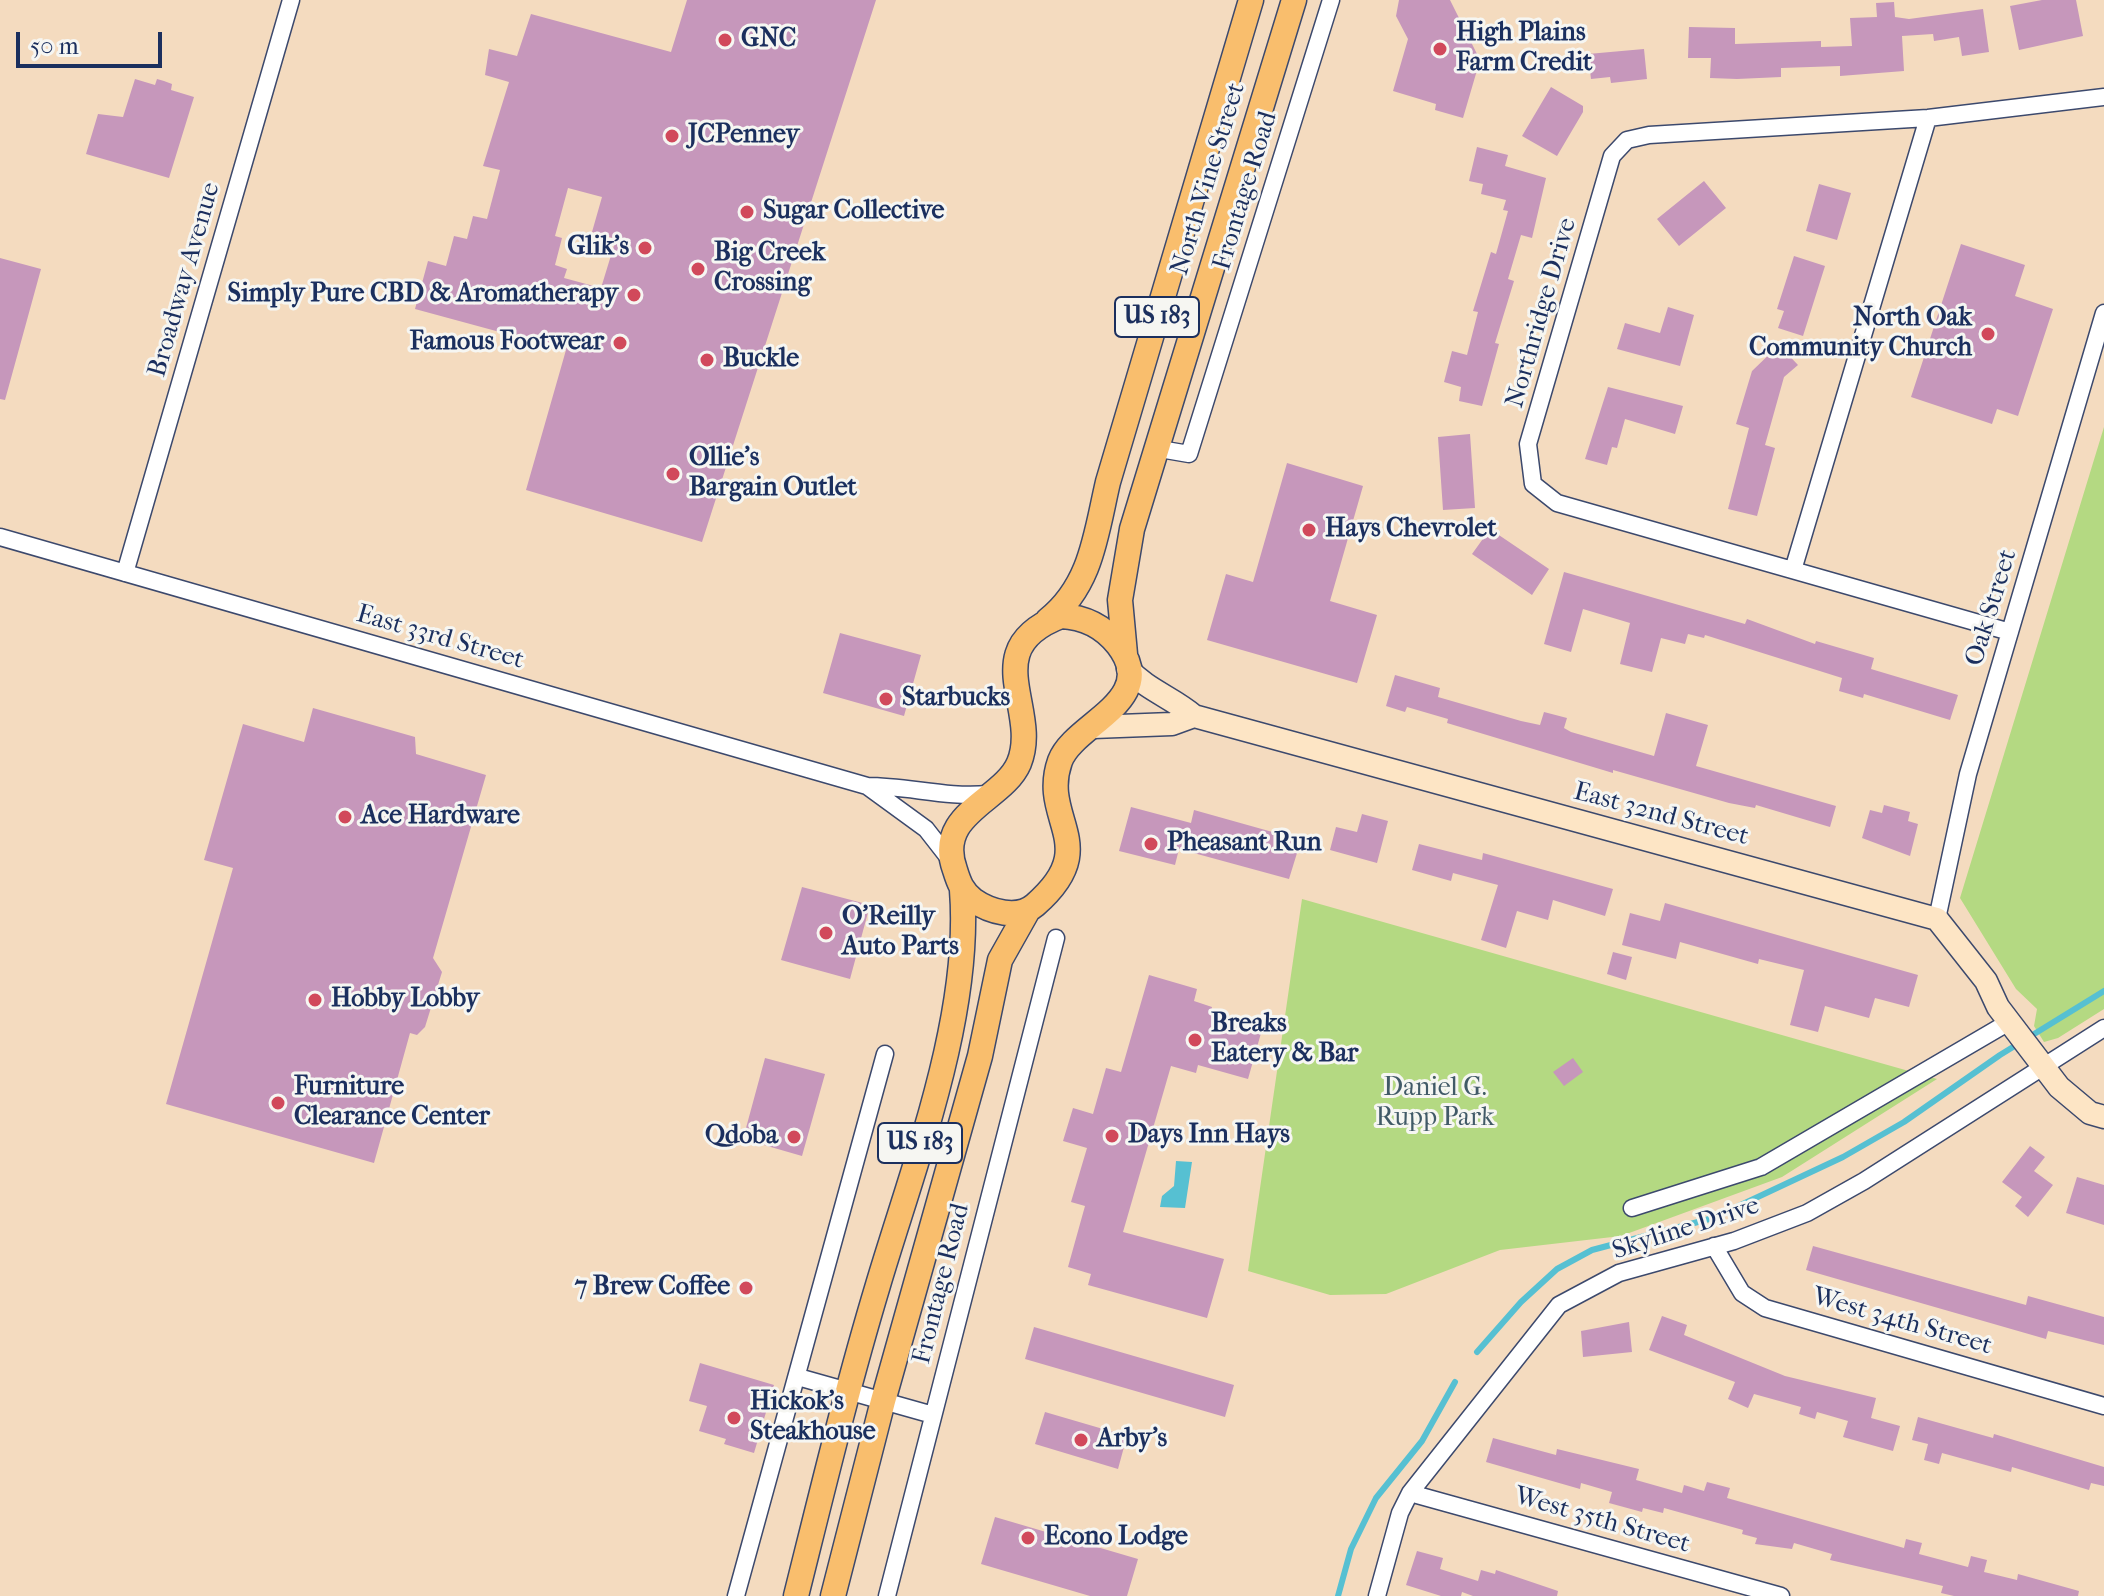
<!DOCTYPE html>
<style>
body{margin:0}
#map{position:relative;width:2104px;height:1596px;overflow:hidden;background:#f4dbbf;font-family:"IM FELL French Canon",serif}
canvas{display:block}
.scale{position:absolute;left:16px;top:32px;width:146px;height:36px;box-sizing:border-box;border:4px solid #1b2f5e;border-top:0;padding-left:10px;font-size:24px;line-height:28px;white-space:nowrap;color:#1b2f5e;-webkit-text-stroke:6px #f6f6f2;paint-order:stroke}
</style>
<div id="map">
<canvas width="2104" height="1596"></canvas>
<div class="scale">50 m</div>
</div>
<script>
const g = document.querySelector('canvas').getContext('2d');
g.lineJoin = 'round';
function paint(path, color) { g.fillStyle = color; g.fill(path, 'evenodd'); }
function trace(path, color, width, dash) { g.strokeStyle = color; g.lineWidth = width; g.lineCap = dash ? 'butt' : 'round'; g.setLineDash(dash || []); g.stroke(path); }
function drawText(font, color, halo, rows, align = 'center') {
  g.font = font + ' "IM FELL French Canon",serif'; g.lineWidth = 6; g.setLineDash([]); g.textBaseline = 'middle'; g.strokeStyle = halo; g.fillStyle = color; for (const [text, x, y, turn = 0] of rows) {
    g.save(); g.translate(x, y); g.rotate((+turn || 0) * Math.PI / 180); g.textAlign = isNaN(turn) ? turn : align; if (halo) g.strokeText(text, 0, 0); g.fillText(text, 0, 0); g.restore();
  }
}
paint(new Path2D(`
 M2104 427V1009L2058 1038 2044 1042 2034 1026 2037 1009 2016 989 1960 898Z
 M1302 899 1937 1079 1782 1177 1621 1236 1500 1250 1386 1294 1330 1295 1248 1271Z`), '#b4d982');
paint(new Path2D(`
 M1176 1161 1192 1162 1185 1208 1160 1207 1162 1196 1174 1186Z`), '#56c0d2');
trace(new Path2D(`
 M1477 1352 1521 1302 1557 1269 1592 1250 1713 1218 1843 1157 1904 1122 2000 1055 2104 991
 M1338 1596 1351 1549 1376 1498 1422 1441 1455 1382`), '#56c0d2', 6);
paint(new Path2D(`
 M687 0H876L702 542 526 490 566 350 415 309 428 261 446 266 454 236 467 239 473 216 487 219 500 170 483 166 509 82 485 75 489 49 517 56 531 14 671 52ZM568 188 602 197 592 232 616 239 601 288 564 278 567 269 555 265 562 238 555 236Z
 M1399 0H1450L1480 60 1463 118 1435 110 1436 104 1393 91 1408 39 1396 16Z
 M2042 0H2076L2083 36 2019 50 2010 6Z
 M1894 2 1895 17 1909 19 1983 9 1989 52 1962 56 1959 37 1934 41 1933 34 1902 36 1904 71 1840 76V66L1781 68V77L1737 79 1710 78 1711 58H1688L1689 27 1735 28V44L1821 41V47L1852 46 1850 18 1877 17 1876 3Z
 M1644 49 1647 79 1611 83 1610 77 1591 79 1588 54Z
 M135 79 155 85 157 79 164 81 172 84 171 90 194 97 169 178 86 154 98 114 123 117Z
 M1551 87 1583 106V112L1557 156 1522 136Z
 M1477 147 1508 155 1505 166 1546 178 1532 238 1521 235 1508 279 1514 281 1495 343 1499 344 1482 406 1459 401 1461 387 1444 382 1452 351 1467 355 1478 312 1473 311 1491 252 1496 254 1508 211 1503 210 1506 200 1481 194 1483 184 1469 181Z
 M1704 181 1726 208 1679 246 1657 219Z
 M1819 184 1851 193 1837 240 1806 231Z
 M1961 244 2025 265 2015 296 2053 309 2018 416 1997 409 1992 424 1911 397Z
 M1794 256 1825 266 1803 336 1778 328 1784 311 1777 309Z
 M0 258 41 269 5 400 0 399Z
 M1668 307 1694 315 1680 366 1617 349 1625 323 1660 333Z
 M1779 345 1798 365 1784 377 1765 445 1775 448 1757 516 1728 509 1749 428 1736 424 1752 371Z
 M1608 387 1683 406 1675 434 1625 419 1617 448 1612 447 1607 465 1585 459Z
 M1470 434 1475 508 1443 510 1438 437Z
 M1287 463 1363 486 1330 601 1377 615 1357 683 1207 640 1226 574 1253 582Z
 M1490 529 1549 569 1532 595 1472 554Z
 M1564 572 1745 624 1747 619 1815 644 1816 641 1874 658 1871 669 1958 695 1950 720 1864 694 1863 698 1839 691 1842 678 1705 635 1704 638 1688 634 1685 644 1661 638 1652 672 1620 664 1630 623 1583 609 1571 652 1544 644Z
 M840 633 921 655 904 716 823 693Z
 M1395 675 1440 688 1438 697 1521 721 1540 725 1544 712 1567 718 1564 728 1571 732 1654 756 1666 713 1708 725 1696 766 1836 806 1830 827 1756 805 1755 808 1729 803 1613 770V773L1447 723 1448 719 1407 707 1405 712 1386 706Z
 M313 708 415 737 416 754 486 775 433 958 442 972 425 1027 417 1035 410 1033 374 1163 166 1104 233 868 204 860 243 724 304 742Z
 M1884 805 1910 812 1908 821 1918 824 1910 856 1862 838 1870 810 1882 813Z
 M1131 807 1191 823 1194 810 1301 840 1289 879 1179 849 1175 865 1119 851Z
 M1362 814 1388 821 1377 863 1330 850 1336 827 1357 832Z
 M1419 844 1482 860 1483 853 1613 889 1605 916 1553 900 1548 920 1517 911 1506 948 1481 940 1498 885 1453 873 1451 881 1412 870Z
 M802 887 870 905 850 979 781 960Z
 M1665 903 1918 975 1909 1007 1875 998 1869 1018 1825 1006 1818 1032 1790 1025 1804 970 1759 959 1758 964 1680 942 1676 959 1622 945 1630 913 1660 921Z
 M1613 952 1632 957 1626 980 1607 974Z
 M1149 975 1197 989 1194 1001 1212 1007 1211 1012 1263 1026 1248 1079 1198 1065 1196 1073 1171 1066 1123 1232 1224 1259 1207 1318 1088 1285 1091 1274 1068 1267 1085 1206 1071 1202 1087 1148 1063 1141 1073 1108 1093 1114 1106 1068 1121 1072Z
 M765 1058 825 1074 802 1156 743 1139Z
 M1573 1058 1583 1072 1564 1086 1553 1072Z
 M2030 1146 2045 1157 2034 1171 2053 1185 2028 1217 2015 1206 2022 1197 2002 1182Z
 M2077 1177 2104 1185V1225L2066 1213Z
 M1813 1246 2026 1305 2028 1296 2104 1317V1345L2048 1331 2046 1339 1806 1270Z
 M1662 1316 1687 1325 1684 1335 1785 1376 1876 1398 1871 1418 1900 1426 1893 1451 1843 1437 1848 1421 1817 1412 1815 1419 1799 1414 1801 1407 1754 1394 1748 1408 1728 1399 1735 1382 1649 1350Z
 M1629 1322 1632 1352 1583 1357 1581 1331Z
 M1034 1327 1234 1385 1225 1417 1025 1359Z
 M700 1363 774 1385 754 1453 724 1444 726 1439 699 1431 707 1406 689 1401Z
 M1045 1412 1127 1436 1118 1469 1035 1444Z
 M1918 1417 1993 1438 1994 1434 2104 1467V1486L2091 1483 2089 1490 2012 1467 2011 1472 1942 1453 1939 1464 1924 1460 1928 1444 1912 1440Z
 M1493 1438 1556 1455 1557 1449 1639 1469 1636 1480 1682 1493 1684 1485 1704 1491 1707 1482 1730 1488 1727 1498 1904 1548 1906 1539 1922 1543 1919 1554 1968 1567 1971 1556 1987 1560 1984 1572 2017 1580 2018 1574 2079 1591 2078 1596H1954L1941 1593 1943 1586 1830 1560 1832 1554 1794 1543 1792 1549 1755 1544 1757 1538 1742 1534 1743 1530 1664 1508 1663 1513 1643 1508 1642 1512 1609 1503 1612 1492 1581 1483 1580 1489 1486 1462Z
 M995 1517 1138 1559 1127 1596H1090L981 1564Z
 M1417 1551 1443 1558 1440 1569 1478 1581 1481 1570 1495 1574 1496 1570 1558 1591 1557 1596H1473L1462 1592 1461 1596H1441L1406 1585Z`), '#c697bb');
const street = new Path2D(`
 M1154 448 1189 454 1331 0
 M0 537 867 786C909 786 946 798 988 794
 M1793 570 1928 118
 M125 573 291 0
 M2010 632 1557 503 1533 484 1528 444 1612 156 1627 140 1649 135 1928 118 2104 97
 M867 786 926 829 951 861
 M1937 919 1968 774 2104 313
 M1632 1208 1761 1167 2009 1022
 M1714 1246 1742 1293 1765 1308 2104 1406
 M798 1377 933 1415
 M1410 1493 1781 1596
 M736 1596 885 1054
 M887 1596 1056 938
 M1377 1596 1400 1513 1410 1493 1559 1305 1619 1273 1734 1241 1807 1213 1864 1181 2104 1028`);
const secondary = new Path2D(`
 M1128 669C1147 690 1173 698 1194 716L1937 919 1986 981 1998 1007 2059 1087 2090 1113 2104 1117
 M1093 727 1172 724 1194 716`);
const primary = new Path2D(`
 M1061 616C1084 617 1104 627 1118 645 1161 701 1074 723 1060 761 1039 820 1104 845 1035 905 1018 920 990 912 973 900 962 891 959 883 955 870 934 813 1003 801 1019 763 1041 709 975 649 1061 616Z
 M1048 620C1092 585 1096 533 1108 482L1251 0
 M1125 654 1120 600 1132 529 1294 0
 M796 1596C822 1492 847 1388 878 1285 914 1164 972 1016 962 890
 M833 1596 883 1401 980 1056 1000 960 1027 912`);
trace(street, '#3c496d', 19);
trace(secondary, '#3c496d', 25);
trace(primary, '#3c496d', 27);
trace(street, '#fff', 16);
trace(secondary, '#fde5c5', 22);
trace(primary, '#f9be6d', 24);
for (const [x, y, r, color] of [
 [725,40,8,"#d1495b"],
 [1440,49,8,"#d1495b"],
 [672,136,8,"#d1495b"],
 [747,212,8,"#d1495b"],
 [645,248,8,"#d1495b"],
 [698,269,8,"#d1495b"],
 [634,295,8,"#d1495b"],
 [1988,334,8,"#d1495b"],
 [620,343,8,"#d1495b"],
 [707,360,8,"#d1495b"],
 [673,474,8,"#d1495b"],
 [1309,530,8,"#d1495b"],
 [886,699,8,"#d1495b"],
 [345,817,8,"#d1495b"],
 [1151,844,8,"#d1495b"],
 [826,933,8,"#d1495b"],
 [315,1000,8,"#d1495b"],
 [1195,1040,8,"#d1495b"],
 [278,1103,8,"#d1495b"],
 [1112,1136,8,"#d1495b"],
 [794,1137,8,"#d1495b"],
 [746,1288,8,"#d1495b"],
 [734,1418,8,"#d1495b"],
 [1081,1440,8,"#d1495b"],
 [1028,1538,8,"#d1495b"]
]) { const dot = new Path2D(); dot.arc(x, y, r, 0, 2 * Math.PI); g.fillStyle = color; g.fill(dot); trace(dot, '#f6f6f2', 3); }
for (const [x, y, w] of [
 [1157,317,84],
 [920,1143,84]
]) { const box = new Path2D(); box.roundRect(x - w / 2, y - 20, w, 40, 6); g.fillStyle = '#f6f6f2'; g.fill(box); trace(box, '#1b2f5e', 2); }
drawText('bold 24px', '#1b2f5e', null, [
 ["US 183",1157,317],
 ["US 183",920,1143]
]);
drawText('bold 26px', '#1b2f5e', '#f6f6f2', [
 ["High Plains",1456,34],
 ["Farm Credit",1456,64],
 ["GNC",741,40],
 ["JCPenney",688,136],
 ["Sugar Collective",763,212],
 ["Glik's",629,248,"right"],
 ["Big Creek",714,254],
 ["Crossing",714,284],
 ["Simply Pure CBD & Aromatherapy",618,295,"right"],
 ["North Oak",1972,319,"right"],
 ["Community Church",1972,349,"right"],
 ["Famous Footwear",604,343,"right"],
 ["Buckle",723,360],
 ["Ollie's",689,459],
 ["Bargain Outlet",689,489],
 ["Hays Chevrolet",1325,530],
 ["Starbucks",902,699],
 ["Ace Hardware",361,817],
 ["Pheasant Run",1167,844],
 ["O'Reilly",842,918],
 ["Auto Parts",842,948],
 ["Hobby Lobby",331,1000],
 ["Breaks",1211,1025],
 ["Eatery & Bar",1211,1055],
 ["Furniture",294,1088],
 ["Clearance Center",294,1118],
 ["Days Inn Hays",1128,1136],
 ["Qdoba",778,1137,"right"],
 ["7 Brew Coffee",730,1288,"right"],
 ["Hickok's",750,1403],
 ["Steakhouse",750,1433],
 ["Arby's",1097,1440],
 ["Econo Lodge",1044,1538]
], 'left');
drawText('26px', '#1b2f5e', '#f6f6f2', [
 ["North Vine Street",1209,179,-73],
 ["Frontage Road",1246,191,-73],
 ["Broadway Avenue",185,280,-74],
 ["Northridge Drive",1542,313,-74],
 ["Oak Street",1992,608,-73],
 ["East 33rd Street",440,638,16],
 ["East 32nd Street",1661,815,15],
 ["Skyline Drive",1686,1229,-18],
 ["Frontage Road",942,1284,-76],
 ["West 34th Street",1902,1322,16],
 ["West 35th Street",1602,1521,16]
]);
drawText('26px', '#415a67', '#f6f6f2', [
 ["Daniel G.",1435,1089],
 ["Rupp Park",1435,1119]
]);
</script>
